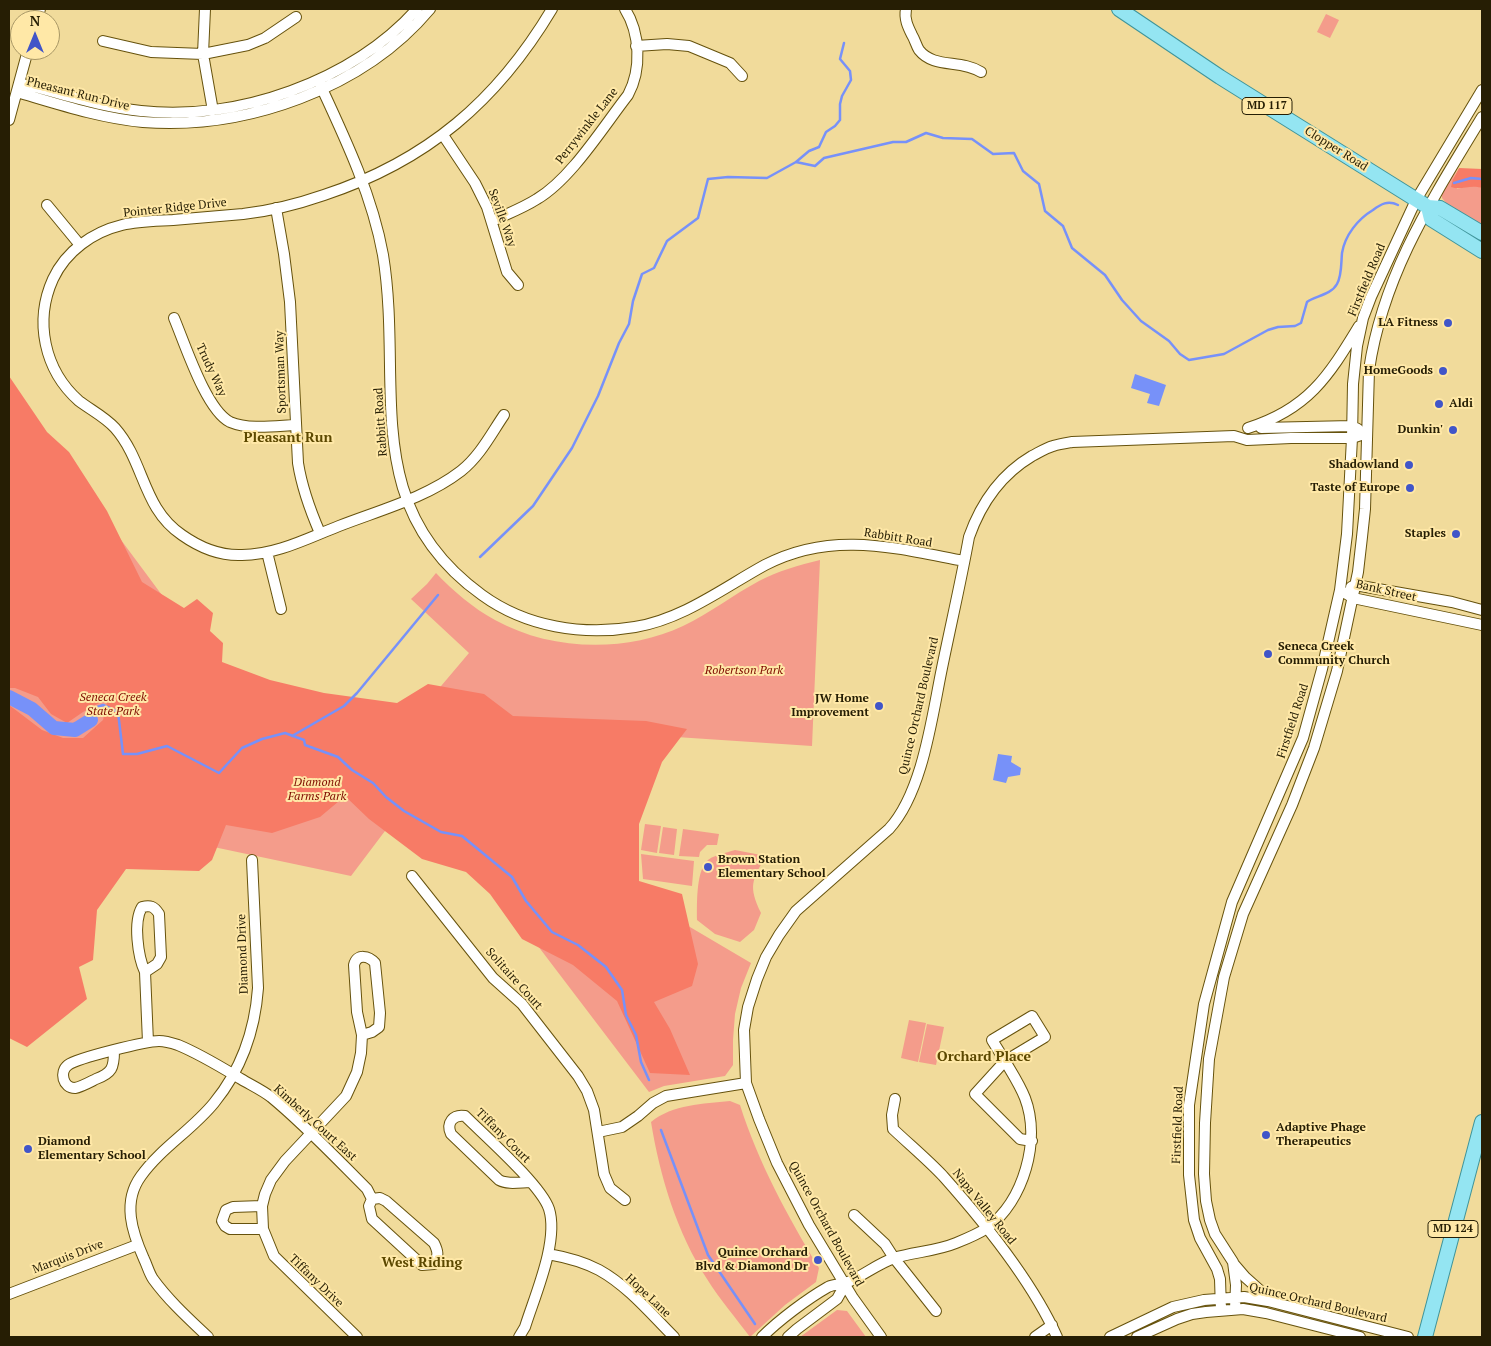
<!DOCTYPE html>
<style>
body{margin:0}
#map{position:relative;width:1491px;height:1346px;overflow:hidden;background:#f1db9b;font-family:"PT Serif",serif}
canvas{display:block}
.frame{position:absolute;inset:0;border:10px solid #261e04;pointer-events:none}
.north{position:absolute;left:10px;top:10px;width:50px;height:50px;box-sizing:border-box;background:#ffe8a7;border:1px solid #a89766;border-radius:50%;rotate:0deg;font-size:14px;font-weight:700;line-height:20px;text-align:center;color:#261e04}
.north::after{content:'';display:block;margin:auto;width:18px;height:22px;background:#4155c8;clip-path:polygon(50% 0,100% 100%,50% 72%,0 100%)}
</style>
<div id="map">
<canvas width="1491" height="1346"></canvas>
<div class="frame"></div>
<div class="north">N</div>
</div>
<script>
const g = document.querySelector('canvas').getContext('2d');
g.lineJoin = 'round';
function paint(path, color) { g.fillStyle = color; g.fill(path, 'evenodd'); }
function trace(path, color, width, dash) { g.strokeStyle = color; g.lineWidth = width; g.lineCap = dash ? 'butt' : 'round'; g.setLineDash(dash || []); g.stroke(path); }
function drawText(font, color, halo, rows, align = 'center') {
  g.font = font + ' "PT Serif",serif'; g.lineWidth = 4; g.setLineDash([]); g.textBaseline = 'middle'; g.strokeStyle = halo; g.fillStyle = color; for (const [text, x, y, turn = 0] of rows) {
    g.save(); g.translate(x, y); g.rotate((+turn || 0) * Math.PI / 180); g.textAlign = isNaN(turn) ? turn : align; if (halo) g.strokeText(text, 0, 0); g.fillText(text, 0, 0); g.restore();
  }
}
paint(new Path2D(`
 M1326 14 1339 20 1330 38 1317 32Z
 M1458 168 1453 179 1457 189 1473 185 1482 188V225L1447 204 1442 198V193Z
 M9 389 245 707 414 718 469 653 411 599 427 584 436 573C453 591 473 608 495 620 551 651 625 653 683 626 710 613 733 595 759 581 778 571 799 565 820 560L812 746 510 726 483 805 751 963 741 988 735 1014 733 1040V1065L725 1076 664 1086 649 1092 487 879 388 827 351 876 171 838 155 820 9 1003Z
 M645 824 661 826 657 853 641 850Z
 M663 827 677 829 674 855 659 853Z
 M683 829 719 834 717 845H707L700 852 699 857 679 856Z
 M735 850 766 856C752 880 748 886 761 913L754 930 740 942 715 934 697 920C697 905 696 874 706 862 712 855 726 853 735 850Z
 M641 854 694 861 692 886 643 879Z
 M909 1020 926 1023 918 1062 901 1058Z
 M927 1024 944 1027 936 1065 919 1062Z
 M730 1101 740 1105C758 1162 788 1217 819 1268L816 1282 785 1305 750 1337C736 1318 720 1300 707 1279 677 1233 660 1177 651 1122 673 1104 703 1104 730 1101Z
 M837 1310 847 1311 866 1337H800Z`), '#f49c8b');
paint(new Path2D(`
 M1459 168 1482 169V188C1469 184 1462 191 1451 187L1453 179Z
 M9 376 47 432 69 452 107 511 142 582 184 608 197 599 213 613 210 631 223 643 222 662 270 680 324 693 397 703 428 684 484 694 513 716 646 721 687 729 662 762 639 824V881L682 894 698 964 692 986 654 1002 670 1029 690 1075 650 1073 617 1001 573 965 522 939 490 894 466 872 422 859 369 819 345 796 320 817 272 833 226 825 212 860 199 871 126 869 97 910 93 960 79 967 87 999 27 1047 9 1038V705L42 730 63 738H83L103 720 108 698 83 712 67 723 51 714 38 697 15 688H9Z`), '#f77b66');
paint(new Path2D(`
 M1135 374 1166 385 1159 406 1147 403 1150 394 1131 388Z
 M998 754 1012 756 1011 762 1021 768 1020 775 1008 777 1006 783 993 780Z`), '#7791f9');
trace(new Path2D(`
 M796 162 809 151 819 147 826 132 835 126 840 120V104L842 96 851 80 850 71 840 59 844 43
 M1454 183 1471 178 1482 179
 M480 557 533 506 572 448 598 396 619 343 629 324 633 301 642 274 654 268 667 241 698 218 708 179 728 177 767 178 796 162 815 166 824 158 893 142H906L926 133 943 138 972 139 993 154 1014 153 1023 171 1039 184 1045 211 1063 226 1072 248 1105 275 1122 300 1141 321 1169 341 1180 354 1189 360 1224 354 1268 330 1278 327 1295 326 1301 323 1307 302C1315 296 1331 295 1337 284 1342 275 1341 263 1342 253 1345 235 1358 219 1373 210 1381 204 1388 200 1398 205
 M91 720 92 709 103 705 118 712 123 754H137L167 746 219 773 242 748 262 739 285 733 304 740 305 745 338 757 352 770 373 783 386 797 404 811 441 832 462 836 512 877 526 901 552 932 578 945 606 967 622 990 626 1015 636 1035 641 1062 649 1080
 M292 736 344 706 357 693 438 595
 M661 1130 708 1255 755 1324`), '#7791f9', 2.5);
trace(new Path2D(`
 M9 697 32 709 54 728 75 730 91 720`), '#7791f9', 14);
const minor = new Path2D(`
 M205 9 203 54 213 111
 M906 9C904 19 908 27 912 35 915 40 916 45 919 50 934 69 960 59 981 72
 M37 20 40 9
 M103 41 151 52 203 54 248 45 265 38 296 17
 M636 46 667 44 689 46 730 63 742 76
 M318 80C344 136 372 194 383 255 404 384 357 505 482 595 526 627 583 636 635 627 683 619 723 588 765 565 832 530 895 548 964 561
 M19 83C60 93 100 107 141 111 237 122 352 81 417 9
 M17 92C58 104 100 118 143 122 245 130 363 89 430 9
 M9 120 28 50
 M443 135 475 183 487 207 507 272 518 285
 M47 205 80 245
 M276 208 284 254 290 302 298 463C302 488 310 510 320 533
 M492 221C507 214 523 208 537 199 571 179 603 127 628 95 642 69 640 33 625 9
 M174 318C185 344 206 410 230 422 249 430 275 426 295 425
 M504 415C491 434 480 456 461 471 426 498 380 510 339 526 308 538 276 555 242 555 220 556 199 547 182 535 142 508 145 462 115 428 105 417 91 410 79 401 44 370 34 321 53 279 66 251 93 232 122 225 138 221 156 221 173 220 196 218 220 216 243 214 270 211 298 204 324 195 427 161 497 101 552 9
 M1248 428C1308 409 1328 377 1359 326
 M1261 428 1352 426 1358 429
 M267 552 281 609
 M1351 587 1355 585 1452 602 1482 610
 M1340 590 1353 598 1482 625
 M412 876 493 978 522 1004 578 1076 587 1091 594 1110 604 1174 610 1188 625 1200
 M145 972 157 964 161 957 159 914C154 906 150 905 142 907 133 922 138 957 145 972L148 1042
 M1032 1016 1045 1037 1005 1061 992 1040Z
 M114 1051C114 1068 112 1073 96 1079 90 1082 81 1087 75 1088 63 1088 59 1072 68 1065 77 1058 147 1041 159 1041 166 1041 172 1043 178 1045 200 1054 221 1067 241 1079 251 1085 262 1090 271 1097 305 1125 336 1158 367 1189L372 1199 369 1206 372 1219 422 1265 434 1264C439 1256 438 1251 434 1243L386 1201 380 1198 372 1199
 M895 1099 892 1115 893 1129C910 1145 928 1160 943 1176 984 1222 1032 1281 1057 1337
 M598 1132 622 1127 638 1116 653 1103 666 1096 746 1083
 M262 1206 233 1207 226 1210 222 1221 225 1226 230 1229H263
 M854 1215 885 1244 894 1258 936 1311
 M548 1254C565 1257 584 1262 599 1270 628 1286 651 1314 674 1337
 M1233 1263 1245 1277 1273 1302
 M9 1294 137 1245
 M1235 1309 1236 1285 1233 1262 1215 1234 1210 1220 1206 1201 1204 1174 1205 1123 1209 1059 1224 977 1243 914 1292 805 1314 748 1337 671 1358 572 1362 537 1365 509 1369 370C1383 274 1433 198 1482 117
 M1221 1310 1220 1279 1217 1269 1200 1238 1194 1220 1189 1175V1105L1204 1004 1232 902 1303 738 1322 669 1340 590 1347 534 1352 438 1353 384 1357 346 1363 318 1371 297 1416 200 1482 90
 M208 1337C189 1319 169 1301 153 1279 149 1273 147 1265 144 1259 132 1232 122 1202 141 1176 161 1148 192 1130 214 1103 241 1070 255 1030 258 988L252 860
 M357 1337 274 1256 263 1229 262 1206 265 1194 271 1180 285 1161 346 1096 357 1072 361 1053 362 1035 357 1012 354 965C357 953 369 956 375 963L380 1013 379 1027 372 1032 362 1035
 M519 1337 525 1327C535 1295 559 1241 549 1209 541 1185 485 1136 465 1116 453 1114 446 1123 451 1134L499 1180C508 1185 521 1182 531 1182
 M762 1337C779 1320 807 1299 828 1287 834 1284 841 1285 846 1283 863 1276 877 1264 894 1258 914 1252 937 1251 956 1243 966 1239 978 1234 987 1228 1024 1201 1041 1140 1025 1098 1020 1085 1012 1073 1005 1061L975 1094 1020 1139 1032 1141
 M788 1337 797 1329 837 1299 846 1283
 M881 1337 853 1298 809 1225 777 1163 759 1119 746 1083 744 1030 748 1007 757 979 766 957 779 935 796 911 889 829C923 792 932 716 942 668 951 624 961 581 969 537 981 503 1000 475 1032 456 1038 453 1046 448 1053 446 1059 444 1066 443 1072 442L1234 436 1247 440 1291 438H1352L1367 433
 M1035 1337 1052 1325
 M1110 1337 1173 1307 1204 1300 1244 1297 1268 1301 1408 1337
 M1137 1337 1177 1319 1192 1314 1206 1312 1243 1309 1266 1313 1360 1337`);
const major = new Path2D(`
 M1119 9 1220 77 1428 207 1440 208 1482 233
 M1428 207 1431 219 1482 251
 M1425 1337 1482 1122`);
trace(minor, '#66520d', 12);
trace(major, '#3f949a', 16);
trace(minor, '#fff', 10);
trace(major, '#94e5f2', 14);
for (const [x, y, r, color] of [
 [1448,323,5,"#4155c8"],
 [1443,371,5,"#4155c8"],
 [1439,404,5,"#4155c8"],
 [1453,430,5,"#4155c8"],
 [1409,465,5,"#4155c8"],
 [1410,488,5,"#4155c8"],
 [1456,534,5,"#4155c8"],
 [1268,654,5,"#4155c8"],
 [879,706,5,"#4155c8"],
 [708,867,5,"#4155c8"],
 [1266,1135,5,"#4155c8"],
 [28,1149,5,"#4155c8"],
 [818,1260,5,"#4155c8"]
]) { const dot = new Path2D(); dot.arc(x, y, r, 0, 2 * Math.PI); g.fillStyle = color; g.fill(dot); trace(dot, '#ffe8a7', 2); }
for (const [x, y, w] of [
 [1267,106,50],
 [1453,1229,50]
]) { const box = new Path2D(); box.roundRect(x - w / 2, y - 8.5, w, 17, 4); g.fillStyle = '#ffe8a7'; g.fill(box); trace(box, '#261e04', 1); }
drawText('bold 11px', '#261e04', null, [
 ["MD 117",1267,106],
 ["MD 124",1453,1229]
]);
drawText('12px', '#261e04', '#ffe8a7', [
 ["Pheasant Run Drive",78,94,14],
 ["Perrywinkle Lane",587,126,-52],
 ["Clopper Road",1336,149,32],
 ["Pointer Ridge Drive",175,208,-6],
 ["Seville Way",502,218,70],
 ["Firstfield Road",1367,280,-67],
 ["Trudy Way",211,370,65],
 ["Sportsman Way",281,372,-92],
 ["Rabbitt Road",381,422,-94],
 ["Rabbitt Road",898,538,9],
 ["Bank Street",1386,591,13],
 ["Quince Orchard Boulevard",919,706,-77],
 ["Firstfield Road",1293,721,-72],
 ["Diamond Drive",243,954,-92],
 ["Solitaire Court",514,979,48],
 ["Kimberly Court East",315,1123,42],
 ["Firstfield Road",1178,1125,-88],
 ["Tiffany Court",503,1136,45],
 ["Napa Valley Road",984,1207,51],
 ["Quince Orchard Boulevard",826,1224,61],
 ["Marquis Drive",68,1257,-21],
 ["Tiffany Drive",316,1281,44],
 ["Hope Lane",648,1296,43],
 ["Quince Orchard Boulevard",1318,1303,13]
]);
drawText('bold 12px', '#261e04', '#ffe8a7', [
 ["LA Fitness",1438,323],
 ["HomeGoods",1433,371],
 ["Aldi",1449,404,"left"],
 ["Dunkin'",1443,430],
 ["Shadowland",1399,465],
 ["Taste of Europe",1400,488],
 ["Staples",1446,534],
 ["Seneca Creek",1278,647,"left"],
 ["Community Church",1278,661,"left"],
 ["JW Home",869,699],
 ["Improvement",869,713],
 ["Brown Station",718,860,"left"],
 ["Elementary School",718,874,"left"],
 ["Adaptive Phage",1276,1128,"left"],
 ["Therapeutics",1276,1142,"left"],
 ["Diamond",38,1142,"left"],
 ["Elementary School",38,1156,"left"],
 ["Quince Orchard",808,1253],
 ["Blvd & Diamond Dr",808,1267]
], 'right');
drawText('italic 12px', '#800d00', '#ffe8a7', [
 ["Robertson Park",744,671],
 ["Seneca Creek",113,698],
 ["State Park",113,712],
 ["Diamond",317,783],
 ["Farms Park",317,797]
]);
drawText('bold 14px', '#5c4800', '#ffe8a7', [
 ["Pleasant Run",288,438],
 ["Orchard Place",984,1057],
 ["West Riding",422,1263]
]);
</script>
